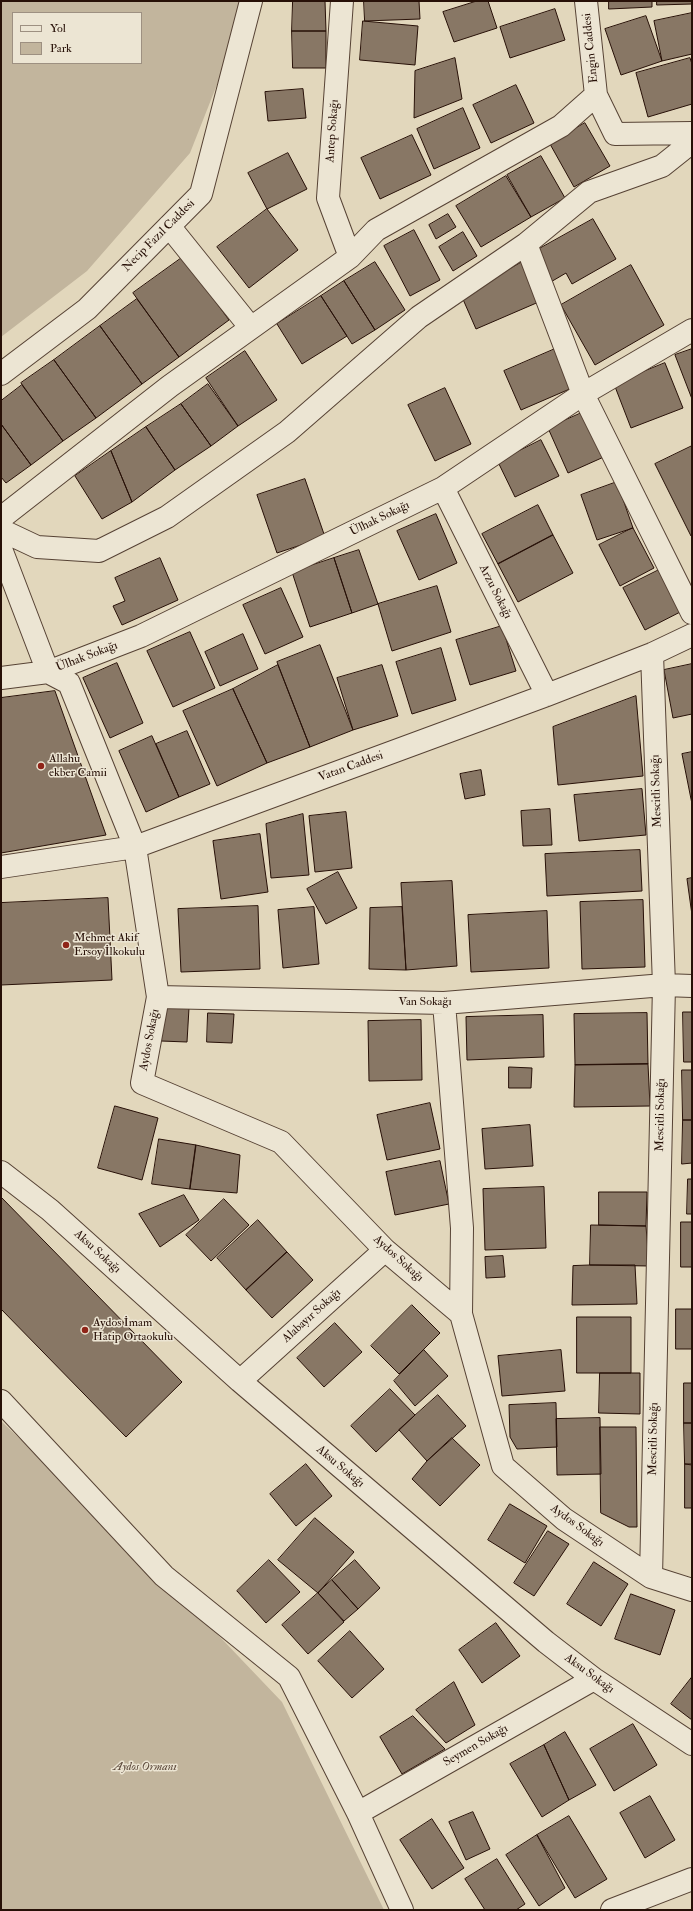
<!DOCTYPE html>
<meta charset="utf-8">
<style>
body{margin:0}
#map{position:relative;width:693px;height:1911px;overflow:hidden;background:#e2d7bc;font-family:"IM FELL Double Pica",serif}
canvas{display:block}
.frame{position:absolute;inset:0;border:2px solid #271007;pointer-events:none}
.legend{position:absolute;left:12px;top:12px;width:130px;height:52px;box-sizing:border-box;background:#ece5d3;border:1px solid #9d9081;margin:0;padding:5px 7px;list-style:none;font-size:12px;color:#271007}
.legend li{display:flex;align-items:center;gap:8px;height:20px}
.legend b{width:20px;border:1px solid #9d9081}
</style>
<div id="map">
<canvas width="693" height="1911"></canvas>
<div class="frame"></div>
<ul class="legend">
<li><b style="height:5px;background:#ece5d3"></b>Yol</li>
<li><b style="height:11px;background:#c2b59d"></b>Park</li>
</ul>
</div>
<script>
const g = document.querySelector('canvas').getContext('2d');
g.lineJoin = 'round';
function paint(path, color) { g.fillStyle = color; g.fill(path, 'evenodd'); }
function trace(path, color, width, dash) { g.strokeStyle = color; g.lineWidth = width; g.lineCap = dash ? 'butt' : 'round'; g.setLineDash(dash || []); g.stroke(path); }
function drawText(font, color, halo, rows, align = 'center') {
  g.font = font + ' "IM FELL Double Pica",serif'; g.lineWidth = 3; g.setLineDash([]); g.textBaseline = 'middle'; g.strokeStyle = halo; g.fillStyle = color; for (const [text, x, y, turn = 0] of rows) {
    g.save(); g.translate(x, y); g.rotate((+turn || 0) * Math.PI / 180); g.textAlign = isNaN(turn) ? turn : align; if (halo) g.strokeText(text, 0, 0); g.fillText(text, 0, 0); g.restore();
  }
}
paint(new Path2D(`
 M1 1H250L190 153 87 271 1 337ZM13 13H141V63H13Z
 M1 1421 137 1550 282 1702 384 1910H1Z`), '#c2b59d');
const building = new Path2D(`
 M293 1H325L326 31H292Z
 M364 1H419L420 19 365 21Z
 M477 1H488L497 28 454 42 443 12Z
 M609 1H652V7L609 9Z
 M657 1H692V4L657 5Z
 M555 9 565 40 510 58 500 27Z
 M692 13V54L662 61 654 21Z
 M646 16 662 61 621 75 605 29Z
 M363 21 418 26 415 65 360 60Z
 M292 31H326V68H293Z
 M455 58 462 99 414 118 415 71Z
 M690 58 692 64V104L648 117 636 73Z
 M516 85 534 123 491 143 473 105Z
 M303 89 306 118 268 121 265 92Z
 M463 108 480 148 434 169 417 129Z
 M585 123 610 166 574 187 550 144Z
 M412 135 431 175 380 199 361 158Z
 M288 153 307 189 267 209 248 173Z
 M541 156 565 198 531 217 507 175Z
 M506 176 531 217 481 247 456 206Z
 M267 209 298 250 249 288 217 247Z
 M448 214 456 227 436 239 429 225Z
 M593 219 616 259 572 284 566 273 549 283 532 253Z
 M414 230 440 280 410 296 384 246Z
 M463 232 477 256 453 271 439 247Z
 M183 257 229 320 179 357 133 293Z
 M524 261 541 301 476 329 462 297Z
 M375 262 405 310 375 330 344 281Z
 M631 265 664 325 595 365 561 305Z
 M344 281 375 330 352 344 321 296Z
 M321 296 347 336 302 364 277 324Z
 M137 299 179 357 142 384 100 326Z
 M100 326 142 384 96 418 54 360Z
 M555 349 572 388 521 410 504 371Z
 M692 349V399L675 355Z
 M245 351 277 400 238 426 206 378Z
 M54 360 96 418 63 441 21 383Z
 M665 363 683 408 631 428 614 384Z
 M208 384 238 426 211 446 181 404Z
 M22 385 63 441 31 465 1 424V401Z
 M445 388 471 444 435 461 408 405Z
 M181 404 211 446 175 470 146 427Z
 M586 411 606 456 568 473 548 428Z
 M1 424 31 465 6 483 1 477Z
 M146 427 175 470 132 502 111 451Z
 M541 440 559 476 515 497 498 462Z
 M692 446V535L691 536 655 464Z
 M111 451 132 502 102 519 75 476Z
 M305 479 325 537 277 553 257 495Z
 M617 482 633 528 597 540 581 495Z
 M538 505 553 535 498 564 482 534Z
 M436 514 457 563 419 580 397 531Z
 M633 528 654 568 620 586 599 545Z
 M553 535 573 573 518 602 498 564Z
 M359 550 378 604 352 613 334 558Z
 M160 558 178 600 122 625 113 606 125 601 115 578Z
 M334 558 352 613 310 627 292 572Z
 M667 566 688 608 645 630 623 588Z
 M437 586 451 632 392 651 378 604Z
 M281 588 303 637 265 654 243 605Z
 M502 626 516 671 470 685 456 640Z
 M190 632 215 688 173 707 147 651Z
 M243 634 258 669 220 686 205 652Z
 M320 645 353 730 310 747 277 662Z
 M441 648 456 700 412 714 396 662Z
 M117 663 143 723 110 738 83 678Z
 M692 664V714L673 718 664 670Z
 M278 665 310 747 267 763 233 689Z
 M382 665 398 716 353 730 337 678Z
 M233 689 267 763 217 786 183 711Z
 M55 691 106 835 1 853V698Z
 M636 696 643 776 558 785 553 727Z
 M187 731 210 784 179 797 156 744Z
 M152 736 179 797 146 812 119 751Z
 M692 752V804L682 754Z
 M481 770 485 795 465 799 460 774Z
 M642 789 646 835 579 841 574 795Z
 M550 809 552 845 523 846 521 811Z
 M346 812 352 868 315 872 309 816Z
 M303 814 309 875 271 878 266 824Z
 M260 834 268 892 221 899 213 841Z
 M640 850 642 891 547 896 545 854Z
 M338 872 357 908 326 924 307 889Z
 M692 878V915L687 879Z
 M452 881 457 966 406 970 401 883Z
 M108 898 112 980 1 985V903Z
 M643 900 645 967 582 969 580 902Z
 M258 906 260 969 181 972 178 909Z
 M314 907 319 964 283 968 278 910Z
 M402 907 406 970 369 969 370 908Z
 M547 911 549 968 471 972 468 915Z
 M163 1007 189 1008 187 1042 161 1041Z
 M683 1012H692V1062H684Z
 M208 1013 234 1014 232 1043 207 1042Z
 M647 1013 648 1064 575 1065 574 1014Z
 M543 1015 544 1057 467 1060 466 1017Z
 M421 1020 422 1080 369 1081 368 1021Z
 M648 1064 650 1106 574 1107 575 1065Z
 M509 1067 532 1068 531 1088H509Z
 M682 1070H692V1120H683Z
 M430 1103 440 1149 387 1160 377 1115Z
 M115 1106 158 1118 142 1180 98 1168Z
 M683 1120H692V1163L682 1164Z
 M530 1125 533 1166 485 1169 482 1129Z
 M159 1139 196 1145 190 1189 152 1184Z
 M196 1145 240 1155 237 1193 190 1189Z
 M440 1161 449 1204 395 1215 386 1172Z
 M688 1179H692V1214H687Z
 M544 1187 546 1248 485 1250 483 1189Z
 M599 1192H647L646 1226 599 1225Z
 M184 1195 199 1220 160 1247 139 1214Z
 M1 1197 182 1382 126 1437 1 1309Z
 M224 1199 249 1225 211 1261 186 1235Z
 M258 1220 287 1252 246 1290 217 1258Z
 M681 1222H692V1267H681Z
 M591 1225 646 1226 649 1266 590 1265Z
 M287 1252 313 1280 272 1318 246 1290Z
 M503 1256 505 1277 486 1278 485 1257Z
 M590 1265H635L637 1304 572 1305 573 1266Z
 M412 1305 440 1333 399 1374 371 1346Z
 M676 1309H692V1349H676Z
 M577 1317H631V1373H577Z
 M335 1323 362 1352 324 1387 297 1358Z
 M424 1350 448 1376 415 1406 394 1381Z
 M561 1350 565 1391 502 1396 498 1356Z
 M600 1373H640V1414L599 1413Z
 M684 1383H692V1423H684Z
 M390 1389 415 1415 376 1452 351 1426Z
 M438 1395 466 1426 427 1461 399 1430Z
 M556 1403 557 1447 517 1449 510 1437 509 1405Z
 M600 1418 601 1474 557 1475 556 1419Z
 M684 1423H692V1464H685Z
 M600 1427H636L637 1527H629L601 1513Z
 M452 1438 480 1465 440 1506 412 1479 427 1461Z
 M306 1464 332 1496 296 1526 270 1494Z
 M685 1464 692 1465V1508H685Z
 M510 1504 547 1526 525 1563 488 1540Z
 M315 1518 354 1552 318 1593 278 1560Z
 M548 1531 569 1544 534 1596 514 1583Z
 M269 1560 300 1592 266 1623 237 1591Z
 M355 1560 380 1588 358 1609 332 1580Z
 M594 1562 628 1584 601 1626 567 1604Z
 M332 1580 358 1609 344 1621 318 1593Z
 M318 1593 344 1622 308 1654 282 1625Z
 M631 1594 675 1610 660 1655 615 1639Z
 M496 1623 520 1656 482 1683 459 1650Z
 M350 1631 384 1669 352 1698 318 1661Z
 M692 1677V1720L671 1704Z
 M454 1682 475 1725 446 1743 416 1710Z
 M413 1716 445 1749 402 1774 380 1737Z
 M633 1724 657 1765 614 1791 590 1749Z
 M565 1732 596 1785 569 1800 544 1745Z
 M544 1745 569 1800 542 1817 510 1764Z
 M650 1796 675 1840 645 1858 620 1813Z
 M473 1812 490 1849 466 1860 449 1822Z
 M569 1816 607 1879 575 1898 537 1835Z
 M432 1819 464 1868 432 1889 400 1840Z
 M537 1835 565 1888 539 1906 506 1855Z
 M497 1859 525 1904 516 1910H485L465 1879Z`);
paint(building, '#887765');
trace(building, '#271007', 1);
const minor = new Path2D(`
 M342 1 328 198 350 257
 M586 1 596 95
 M169 226 251 328
 M526 244 583 394 692 613
 M1 374 87 309 201 194 251 1
 M443 488 547 695
 M1 518 170 386 350 257 376 230 561 126 596 95 615 134 692 133
 M1 530 37 547 99 551 167 517 287 432 419 317 526 244 589 192 662 166 692 142
 M1 549 48 672 141 636 443 488 583 394 692 330
 M1 678 48 672 69 683 135 847 158 997 142 1083 281 1142 385 1250 461 1314 503 1466 564 1519 651 1577 692 1590
 M1 867 135 847 547 695 652 654 692 635
 M158 997 444 1003 664 985 692 986
 M444 1003 462 1228 461 1314
 M1 1172 50 1210 240 1381 546 1642 594 1679 692 1744
 M240 1381 385 1250
 M1 1401 164 1576 289 1677 358 1813 402 1910
 M651 1577 664 985 652 654
 M358 1813 594 1679
 M612 1910 692 1879`);
trace(minor, '#564234', 24);
trace(minor, '#ece5d3', 22);
for (const [x, y, r, color] of [
 [41,766,4,"#8f2418"],
 [66,945,4,"#8f2418"],
 [85,1330,4,"#8f2418"]
]) { const dot = new Path2D(); dot.arc(x, y, r, 0, 2 * Math.PI); g.fillStyle = color; g.fill(dot); trace(dot, '#ece5d3', 1.5); }
drawText('12px', '#271007', '#ece5d3', [
 ["Engin Caddesi",591,48,-96],
 ["Antep Sokağı",333,131,-86],
 ["Necip Fazıl Caddesi",159,236,-45],
 ["Ülhak Sokağı",380,519,-26],
 ["Arzu Sokağı",495,592,63],
 ["Ülhak Sokağı",87,657,-21],
 ["Vatan Caddesi",351,767,-20],
 ["Mescitli Sokağı",657,791,-92],
 ["Van Sokağı",425,1002],
 ["Aydos Sokağı",150,1040,-79],
 ["Mescitli Sokağı",661,1115,-89],
 ["Aksu Sokağı",97,1252,42],
 ["Aydos Sokağı",398,1259,42],
 ["Alabayır Sokağı",312,1316,-42],
 ["Mescitli Sokağı",654,1439,-89],
 ["Aksu Sokağı",340,1467,40],
 ["Aydos Sokağı",577,1526,36],
 ["Aksu Sokağı",589,1674,36],
 ["Seymen Sokağı",476,1746,-30]
]);
drawText('12px', '#271007', '#ece5d3', [
 ["Allahu",49,759],
 ["ekber Camii",49,773],
 ["Mehmet Akif",74,938],
 ["Ersoy İlkokulu",74,952],
 ["Aydos İmam",93,1323],
 ["Hatip Ortaokulu",93,1337]
], 'left');
drawText('italic 12px', '#5d4a3c', '#ece5d3', [
 ["Aydos Ormanı",145,1767]
]);
</script>
